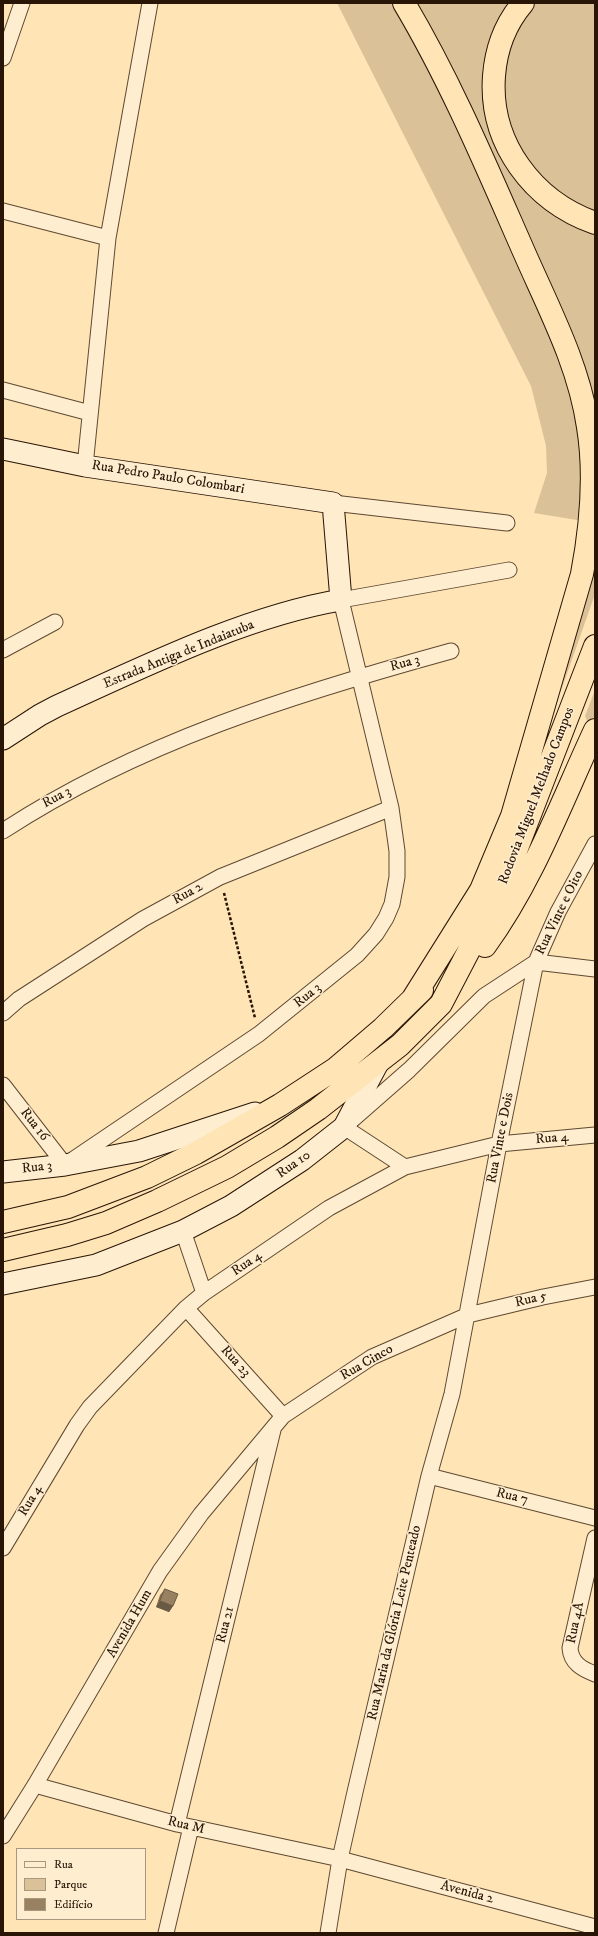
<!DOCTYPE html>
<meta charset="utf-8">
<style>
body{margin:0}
#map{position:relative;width:598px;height:1936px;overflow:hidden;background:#ffe4b6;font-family:"IM FELL DW Pica",serif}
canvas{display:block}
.frame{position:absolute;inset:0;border:4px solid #281505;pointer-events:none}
.legend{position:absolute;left:16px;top:1848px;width:130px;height:72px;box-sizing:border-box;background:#ffedd0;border:1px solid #a9977f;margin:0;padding:5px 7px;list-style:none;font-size:12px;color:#281505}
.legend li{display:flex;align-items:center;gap:8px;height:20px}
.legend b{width:20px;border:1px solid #a9977f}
</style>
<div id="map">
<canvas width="598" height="1936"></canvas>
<div class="frame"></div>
<ul class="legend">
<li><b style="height:5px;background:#ffedd0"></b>Rua</li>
<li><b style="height:11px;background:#dac198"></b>Parque</li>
<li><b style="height:11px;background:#988161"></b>Edifício</li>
</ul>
</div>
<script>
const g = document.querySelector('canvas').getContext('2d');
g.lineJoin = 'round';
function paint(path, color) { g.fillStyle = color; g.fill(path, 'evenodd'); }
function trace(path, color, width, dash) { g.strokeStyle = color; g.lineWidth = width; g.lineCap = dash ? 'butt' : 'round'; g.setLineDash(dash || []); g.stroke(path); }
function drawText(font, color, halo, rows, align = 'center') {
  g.font = font + ' "IM FELL DW Pica",serif'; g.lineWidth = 3; g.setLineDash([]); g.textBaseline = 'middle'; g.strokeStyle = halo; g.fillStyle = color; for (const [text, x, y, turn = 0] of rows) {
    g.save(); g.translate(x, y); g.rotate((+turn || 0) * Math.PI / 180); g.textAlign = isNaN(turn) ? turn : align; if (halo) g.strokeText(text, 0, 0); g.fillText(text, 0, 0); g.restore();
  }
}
paint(new Path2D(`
 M337 3H396L410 29 544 314 559 353 579 429 583 475V521L534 513 547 473 546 446 531 386Z
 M415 3H512L491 130 595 230V419Z
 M534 3H595V214L547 186 520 151 505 110V70L509 48 518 27Z
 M595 557V594L561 691 595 560Z
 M595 690V716L588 723 585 716Z`), '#dac198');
const street = new Path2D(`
 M3 58 22 3
 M3 211 108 238
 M3 390 90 413
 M85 466 108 238 150 3
 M333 503 507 523
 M3 650 55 622
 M3 831C139 742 295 694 451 651
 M536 962 595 969
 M3 1013 19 999 143 919 220 877 391 808
 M3 1085 65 1165 259 1034 357 955 376 934 386 918 392 904 397 877V851L391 808 341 600 509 570
 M405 1167 344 1127 409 1070 484 996 536 962
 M183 1231 204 1293
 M186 1308 283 1416
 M429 1476 595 1518
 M595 1538 570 1648C571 1663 582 1669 595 1674
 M3 1548 77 1425 90 1407 186 1308 204 1293 329 1208 405 1167 499 1144 595 1135
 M35 1785 177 1824 340 1859 595 1927
 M177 1824 273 1430
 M3 1836 35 1785 160 1571 201 1514 283 1416 372 1357 468 1315 543 1297 595 1287
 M166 1933 191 1827
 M328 1933 340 1859 355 1792 429 1476 452 1394 499 1144 536 962 558 912 595 844`);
const secondary = new Path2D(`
 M3 449 85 466 333 503 341 600C246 616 145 666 57 706L40 715 3 739
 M3 1172 65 1165 139 1151 255 1113
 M3 1284 96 1265 183 1231 231 1206 302 1160 344 1127 379 1061`);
const highway = new Path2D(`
 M404 3C451 82 487 168 524 252 549 309 579 365 588 427 596 476 591 526 582 574L512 816 481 890 412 1000
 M523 3C506 23 496 49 494 76 489 143 533 201 595 223
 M485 946C533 880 561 803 595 730
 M3 1222 68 1207 147 1177 196 1153 280 1105 335 1069 383 1028 422 990
 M3 1250 67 1235 106 1223 157 1201 227 1167 277 1137 318 1109 400 1045 441 1004 502 887 595 646`);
trace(street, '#5e4931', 17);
trace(secondary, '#281505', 23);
trace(highway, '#281505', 24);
trace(new Path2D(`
 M224 893 255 1018`), '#281505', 2.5, [3, 2]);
trace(street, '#ffedd0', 15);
trace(secondary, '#ffedd0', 21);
trace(highway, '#ffe4b6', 22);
paint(new Path2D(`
 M165 1589 173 1606 169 1612 156 1607 160 1595Z`), '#836f53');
paint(new Path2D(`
 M160 1601 173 1606 169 1612 156 1607Z`), '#6a5a44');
const building = new Path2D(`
 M165 1589 178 1594 173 1606 160 1601Z`);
paint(building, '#988161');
trace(building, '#6a5a44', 1);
drawText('14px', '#281505', '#ffedd0', [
 ["Rua Pedro Paulo Colombari",168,478,9],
 ["Estrada Antiga de Indaiatuba",179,655,-22],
 ["Rua 3",405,664,-15],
 ["Rodovia Miguel Melhado Campos",537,796,-69],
 ["Rua 3",57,798,-28],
 ["Rua 2",188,894,-29],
 ["Rua Vinte e Oito",560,913,-64],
 ["Rua 3",308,996,-39],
 ["Rua 16",34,1125,52],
 ["Rua Vinte e Dois",501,1138,-79],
 ["Rua 4",552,1139,-5],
 ["Rua 10",294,1165,-35],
 ["Rua 3",37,1168,-6],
 ["Rua 4",247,1264,-34],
 ["Rua 5",531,1300,-13],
 ["Rua 23",235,1362,48],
 ["Rua Cinco",367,1363,-30],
 ["Rua 7",512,1497,14],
 ["Rua 4",31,1501,-59],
 ["Rua Maria da Glória Leite Penteado",395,1623,-77],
 ["Rua 4A",576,1623,-78],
 ["Avenida Hum",130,1624,-60],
 ["Rua 21",226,1625,-76],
 ["Rua M",186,1826,13],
 ["Avenida 2",467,1893,15]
]);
</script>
